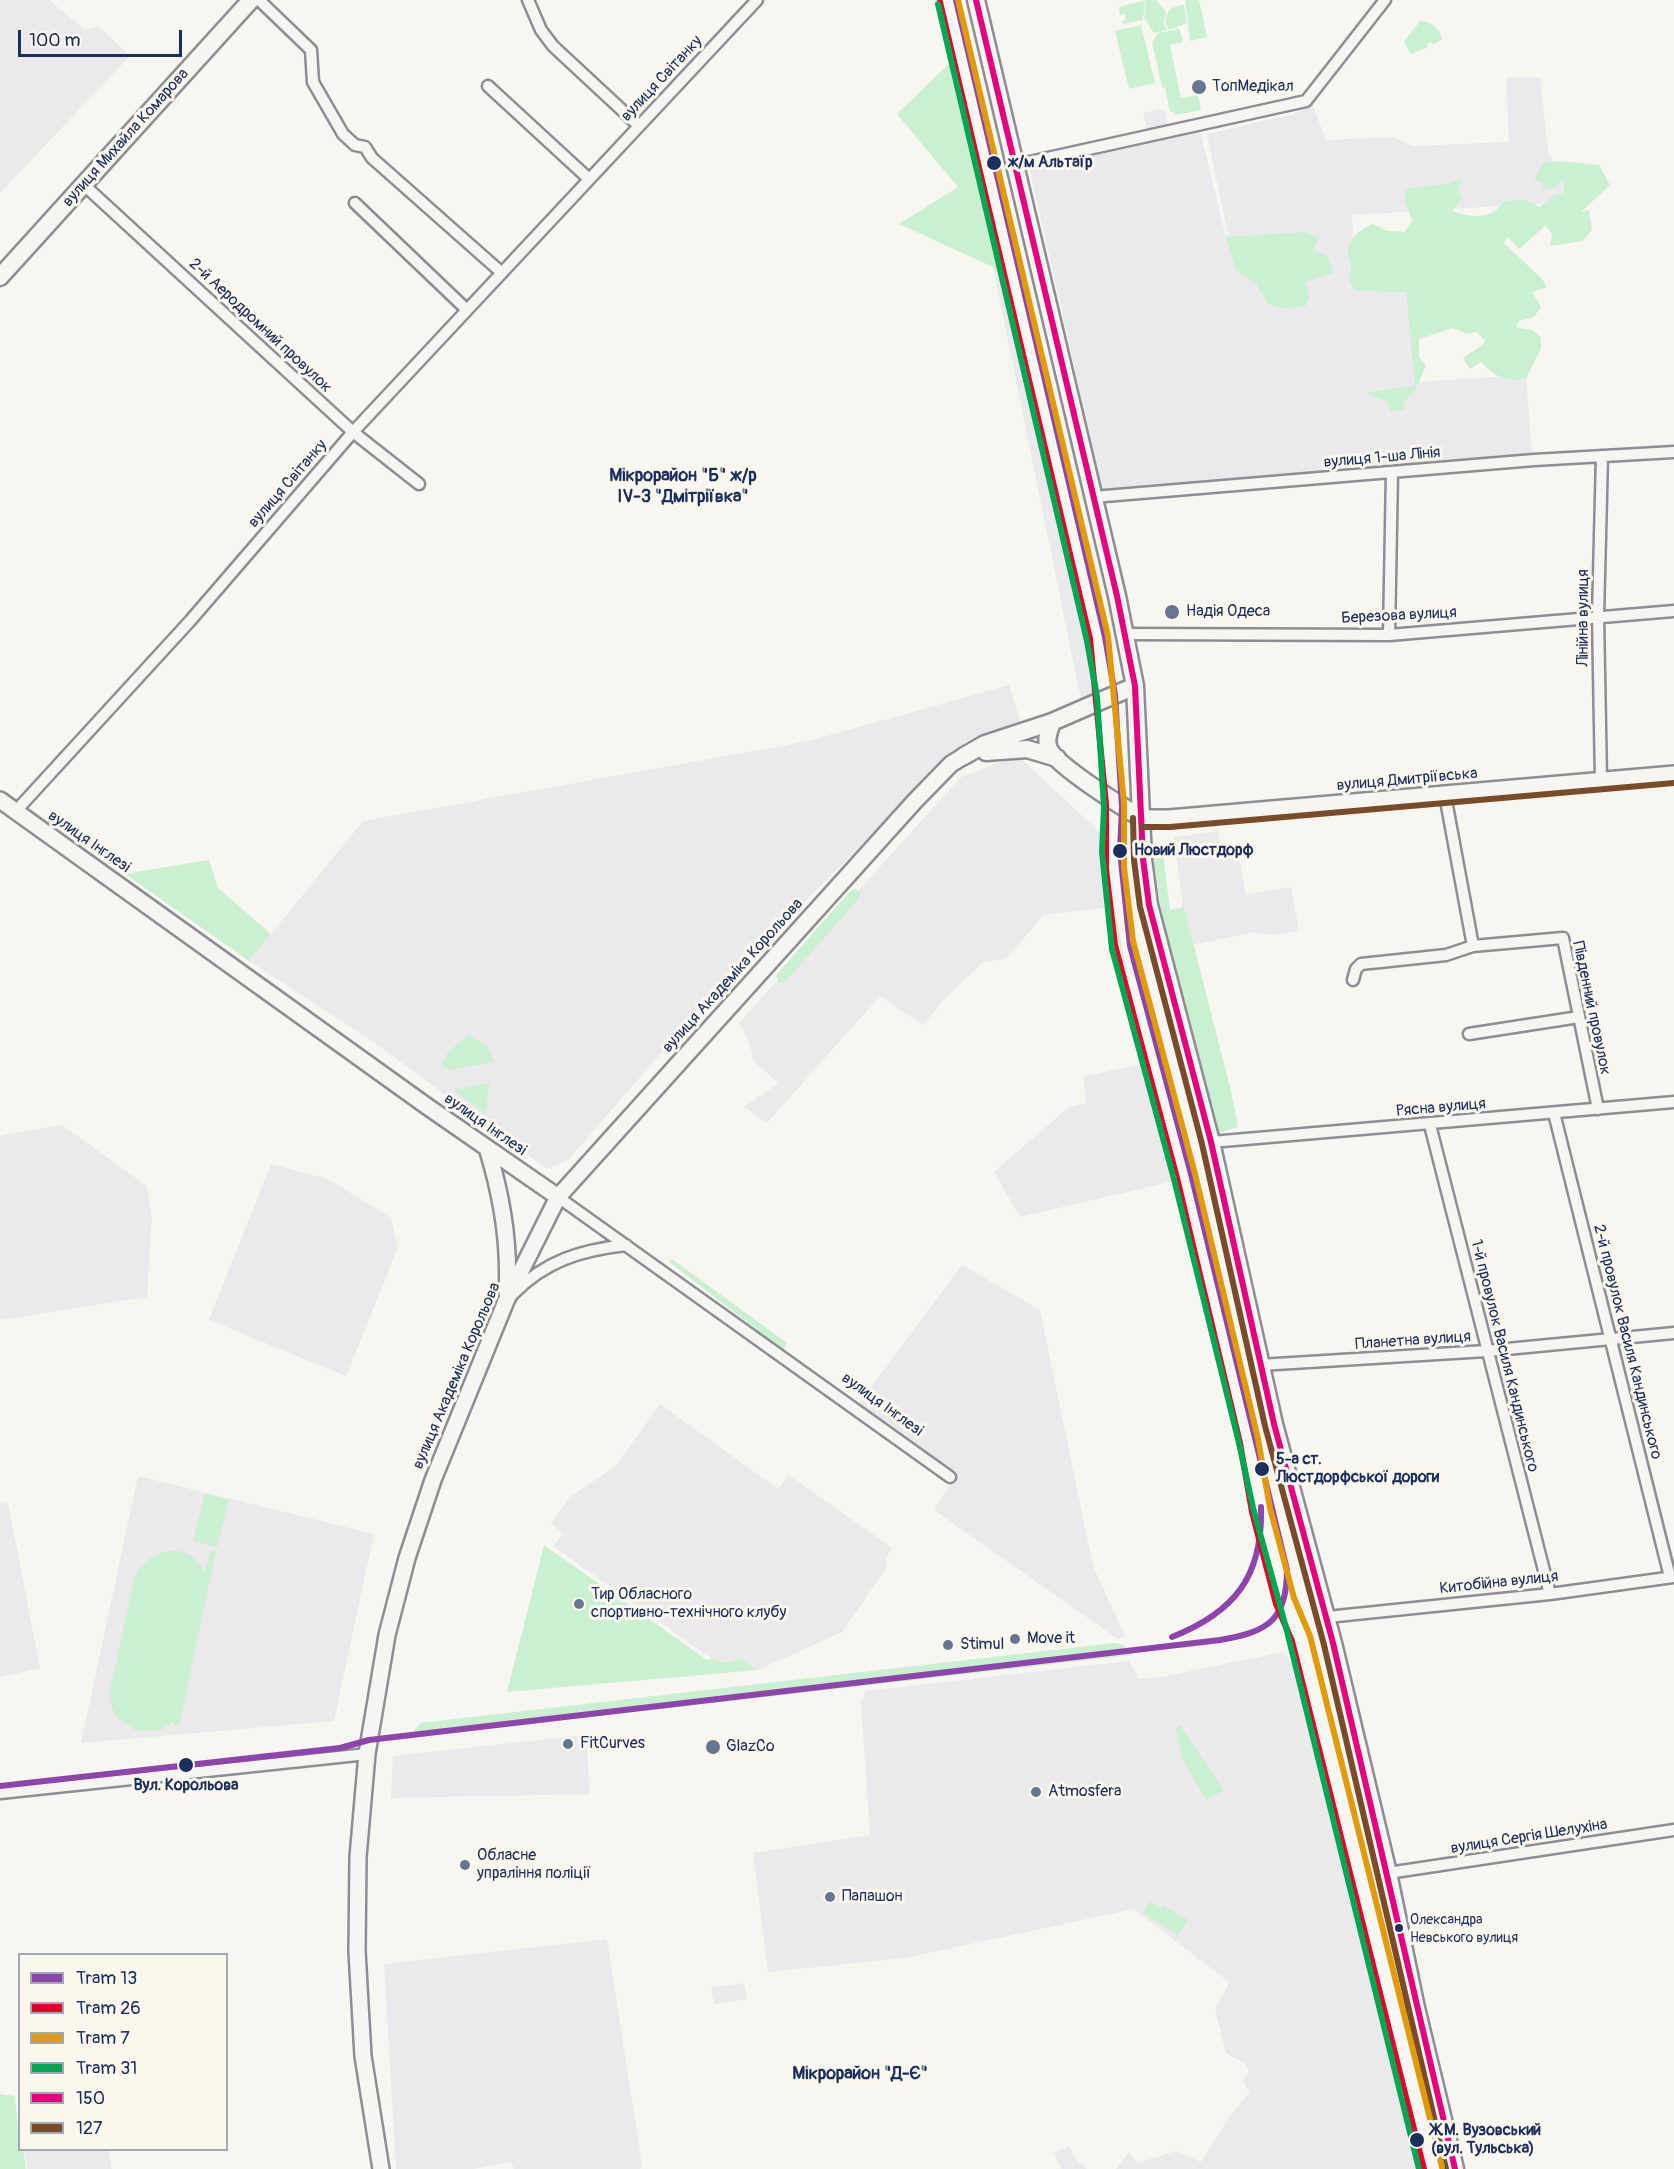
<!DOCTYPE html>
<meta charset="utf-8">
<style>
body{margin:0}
#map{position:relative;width:1674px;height:2169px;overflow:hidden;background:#f8f6f0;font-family:Pangolin,sans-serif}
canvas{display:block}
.legend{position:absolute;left:18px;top:1953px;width:210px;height:198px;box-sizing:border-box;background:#fbf7ec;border:2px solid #a1a7b3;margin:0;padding:8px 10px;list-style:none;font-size:18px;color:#1b2f5e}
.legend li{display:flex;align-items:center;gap:12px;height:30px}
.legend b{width:30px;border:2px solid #a1a7b3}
.scale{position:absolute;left:18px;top:30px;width:164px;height:27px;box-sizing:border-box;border:3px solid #1b2f5e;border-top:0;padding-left:8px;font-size:18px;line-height:21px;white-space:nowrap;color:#1b2f5e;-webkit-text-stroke:4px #fbf7ec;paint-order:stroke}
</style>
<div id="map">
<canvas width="1674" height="2169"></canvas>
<ul class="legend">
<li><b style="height:8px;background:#8e44ad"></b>Tram 13</li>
<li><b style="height:8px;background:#e4002b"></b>Tram 26</li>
<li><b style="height:8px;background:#e19a09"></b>Tram 7</li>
<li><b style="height:8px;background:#00a651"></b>Tram 31</li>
<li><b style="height:8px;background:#e5007d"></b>150</li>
<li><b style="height:8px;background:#7a4b2a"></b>127</li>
</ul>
<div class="scale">100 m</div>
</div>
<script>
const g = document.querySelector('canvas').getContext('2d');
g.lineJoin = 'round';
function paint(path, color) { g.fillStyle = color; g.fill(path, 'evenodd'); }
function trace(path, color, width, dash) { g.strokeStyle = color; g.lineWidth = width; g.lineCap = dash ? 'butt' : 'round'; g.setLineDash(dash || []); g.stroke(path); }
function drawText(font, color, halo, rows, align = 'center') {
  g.font = font + ' Pangolin,sans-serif'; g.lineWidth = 6; g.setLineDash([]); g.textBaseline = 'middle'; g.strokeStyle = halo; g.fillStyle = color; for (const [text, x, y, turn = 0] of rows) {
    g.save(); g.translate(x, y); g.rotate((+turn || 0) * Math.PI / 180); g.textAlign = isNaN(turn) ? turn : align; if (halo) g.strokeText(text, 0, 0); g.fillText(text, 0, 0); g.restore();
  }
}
paint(new Path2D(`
 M0 0H49L85 30 98 26 130 56 0 193Z
 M1540 77 1548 151 1563 181 1566 202 1352 215 1356 282 1409 278 1417 382 1526 375 1532 457 1103 492 1029 167 1199 126 1225 234H1228L1207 134 1294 114 1312 103 1326 140 1394 137 1412 146 1509 142 1506 78Z
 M1160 109 1165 111 1169 131 1148 135 1143 113Z
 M993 267 1009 282 1083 597 1100 690 1081 700Z
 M1009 685 1021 723 966 741 714 992 569 1159 547 1169 372 1041 249 961 363 821 809 741Z
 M1018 756 1105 837V908L1044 915 1006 959 983 962 943 1001 923 1025 880 996 767 1123 744 1107 779 1083 754 1062 748 1039 739 1023 961 777Z
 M1218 831 1223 853 1238 851 1246 895 1291 887 1299 931 1275 935 1254 932 1193 945 1183 907 1174 837Z
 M1146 1063 1174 1181 1020 1217 994 1172 1069 1107 1086 1103 1083 1077Z
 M62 1125 147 1186 152 1217 147 1297 0 1320V1136Z
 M271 1164 328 1179 391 1218 398 1247 346 1376 209 1320Z
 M962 1265 1040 1310 1093 1566 1125 1636 1118 1639 934 1510 954 1478 857 1406Z
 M660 1404 778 1489 789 1475 892 1548 886 1557 887 1567 842 1632 758 1670 740 1658 726 1663 712 1659 553 1546 563 1533 551 1524 570 1497 616 1466Z
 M138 1476 374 1534 334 1721 81 1743Z
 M8 1503 40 1668 0 1677V1504Z
 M1283 1652 1298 1670 1297 1695 1307 1693 1347 1878 1421 2169H1116L1129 2152 1138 2163 1176 2151 1201 2162 1230 2116 1250 2092 1243 2082 1249 2071 1245 2064 1226 2053 1215 2009 1228 1986V1981L1133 1909 905 1958 768 1972 753 1853 870 1835 861 1703 866 1691 1129 1661 1139 1679 1162 1677Z
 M586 1735 590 1794 391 1798 393 1756Z
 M607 1939 642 2165 640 2169H514L511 2162 473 2169H396L384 1964Z
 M744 1983 747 1999 714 2004 711 1988Z
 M1070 2146 1075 2159 1087 2169H1061L1054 2153Z
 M24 2150H109L112 2169H27Z`), '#ebe9eb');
paint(new Path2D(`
 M1145 0 1143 20 1123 24 1122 21 1126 20 1125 14 1120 15 1119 7Z
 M1146 0H1156L1166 12 1164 24 1167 30 1154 33 1144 18Z
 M1185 0H1199L1207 37 1190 41Z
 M1180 5H1184L1187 23 1169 30C1163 23 1166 15 1170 9Z
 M1420 21C1430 20 1441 30 1442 39L1433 45 1431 42 1427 44 1428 47 1411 54 1404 42Z
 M1141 25 1155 83 1129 89 1115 31Z
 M1180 29 1183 42 1170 45 1181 98 1198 95 1201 110 1175 115 1174 112H1170L1165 88 1162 87 1152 42 1158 33Z
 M955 58 1009 282 993 267 899 224 958 187 897 114Z
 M1558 161 1599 165 1610 185 1581 212 1589 210 1592 230 1582 241 1550 246 1552 235 1546 225 1519 249 1508 237 1504 243 1542 279 1547 287 1532 292 1541 307 1534 317 1519 321 1516 327 1532 330 1541 337V349L1526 379C1507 382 1494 377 1481 362L1470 369 1463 359C1470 351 1479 350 1485 341L1477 332 1466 334 1453 328 1419 339V357L1426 366 1414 392 1403 402 1406 409 1391 412 1386 401 1365 393 1415 385 1406 292 1358 291C1345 282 1352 277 1351 265 1351 262 1349 259 1348 256 1346 241 1361 228 1373 224L1387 231 1405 232 1412 220 1405 202V189L1450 183 1462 178 1458 191 1463 197 1452 211C1471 218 1492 220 1503 202 1516 200 1528 197 1539 207L1556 194 1564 193 1563 181 1551 190 1543 188V183L1534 179 1543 163Z
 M1305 232 1319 237 1314 251 1328 256 1333 273 1305 282 1309 296 1305 307 1278 308 1268 303 1256 284 1236 271 1226 237Z
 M1163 853 1170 910 1184 907 1231 1091 1238 1127 1214 1134 1161 909 1153 854Z
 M209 860 218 888 271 934 249 961 125 874Z
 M856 889 861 893 857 901 785 982 779 983 776 975 851 890Z
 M1113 900 1125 963 1118 964 1108 901Z
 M469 1035 488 1047 494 1062 449 1070 441 1065 448 1052Z
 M489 1083 486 1114 454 1090Z
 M672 1259 787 1343 783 1350 669 1262Z
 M205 1494 229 1500 217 1547 193 1541Z
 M544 1545 707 1660 712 1659 726 1663 740 1658 758 1670 507 1692Z
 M210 1550 216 1551 179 1727 173 1725V1722L160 1730 137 1731 117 1718 112 1708 109 1696 135 1574C154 1546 187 1540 205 1572Z
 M1114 1643 1124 1645 1132 1655 409 1738 420 1723Z
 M1180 1725 1224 1790 1206 1800 1182 1758 1176 1728Z
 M1150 1901 1161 1908 1163 1905 1188 1920 1178 1935 1143 1913Z
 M0 2094 15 2096 20 2150H23L26 2169H0Z`), '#cbf0d1');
const minor = new Path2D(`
 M259 0 311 50 313 82 343 134 355 145 365 147 372 158 502 273
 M528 0 541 30 553 46 638 125
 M488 86 589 179
 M1016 165 1306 101 1385 0
 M84 185 353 432 419 484
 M355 203 467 310
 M1093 497 1534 460 1674 452
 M1124 634 1389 635 1674 611
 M1389 635 1392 473
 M1601 781 1598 616 1602 456
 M1445 795 1473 946 1563 938 1598 1109
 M15 812 190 621 353 432 757 0
 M1353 980 1356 969 1361 964 1446 955 1473 946
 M1469 1034 1579 1017
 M1554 1113 1670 1577
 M1430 1125 1550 1594
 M1211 1142 1674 1102
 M558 1197 950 1477
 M513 1294C545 1261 581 1250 626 1245
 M1260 1365 1486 1351 1674 1333
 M1327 1617 1550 1594 1674 1577
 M0 1793 367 1754
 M1388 1873 1674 1830`);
const secondary = new Path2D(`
 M0 800 428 1107 558 1197
 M1142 818H1169L1674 774
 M487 1148C502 1196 510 1243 507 1293
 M381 2169 363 2056 357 1951 358 1857 367 1754 387 1635 407 1558 433 1480 506 1301 558 1197 915 801 951 764 964 756`);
const primary = new Path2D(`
 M976 0 1117 596 1135 686 1143 859 1149 905 1211 1142 1274 1424 1333 1643 1388 1873 1416 2008 1455 2169
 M0 277 251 0
 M1052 722C1049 731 1045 740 1049 749 1057 766 1124 808 1142 818
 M986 752 1027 749 1057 758
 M964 756 985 744 1052 722 1135 686`);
trace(minor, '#8b8e94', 15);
trace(secondary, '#8b8e94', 20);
trace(primary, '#8b8e94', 21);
trace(minor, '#f6f5f1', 10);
trace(secondary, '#f6f5f1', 15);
trace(primary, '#f6f5f1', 16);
trace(new Path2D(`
 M976 0 1117 596 1135 686 1143 859 1149 905 1211 1142 1274 1424 1333 1643 1455 2169`), '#e5007d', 6);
trace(new Path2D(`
 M1133 818 1134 860 1140 907 1202 1144 1265 1426 1324 1645 1446 2169
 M1142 827H1170L1674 783`), '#7a4b2a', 6);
trace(new Path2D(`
 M1172 1637C1235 1612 1263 1576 1261 1507
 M0 1786 340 1748 369 1740 1220 1640C1267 1632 1287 1621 1287 1570L1191 1174 1130 946 1120 851 1122 807 1115 695 1105 637 956 0`), '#8e44ad', 6);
trace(new Path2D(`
 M940 2 1090 639 1106 804V869L1115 945 1177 1178 1240 1443 1252 1512 1276 1604 1292 1641 1424 2169`), '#e4002b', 6);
trace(new Path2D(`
 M958 0 1108 636 1124 803V867L1133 941 1195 1174 1258 1439 1270 1508 1294 1598 1310 1636 1442 2167`), '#e19a09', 6);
trace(new Path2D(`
 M938 4 1087 641 1097 697 1104 807 1102 852 1112 949 1174 1179 1239 1443 1253 1508 1287 1631 1419 2169`), '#00a651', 6);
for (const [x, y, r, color] of [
 [1199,87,8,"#687591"],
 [994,163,8,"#1b2f5e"],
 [1172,612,8,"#687591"],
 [1120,851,8,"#1b2f5e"],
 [1262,1469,8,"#1b2f5e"],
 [579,1604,6,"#687591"],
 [1015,1639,6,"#687591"],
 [948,1645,6,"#687591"],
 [568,1744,6,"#687591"],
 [713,1747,8,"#687591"],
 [186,1765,8,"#1b2f5e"],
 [1036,1792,6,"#687591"],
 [465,1865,6,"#687591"],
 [830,1897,6,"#687591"],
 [1399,1928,5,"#1b2f5e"],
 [1417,2140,8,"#1b2f5e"]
]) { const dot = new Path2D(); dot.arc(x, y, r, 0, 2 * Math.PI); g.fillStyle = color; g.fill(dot); trace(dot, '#fbf7ec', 2); }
drawText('14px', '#1b2f5e', '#fbf7ec', [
 ["Олександра",1410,1920],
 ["Невського вулиця",1410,1938]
], 'left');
drawText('16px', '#1b2f5e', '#fbf7ec', [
 ["вулиця Світанку",662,79,-47],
 ["вулиця Михайла Комарова",126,138,-48],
 ["2-й Аеродромний провулок",260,326,43],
 ["вулиця 1-ша Лінія",1382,458,-5],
 ["вулиця Світанку",288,484,-49],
 ["Березова вулиця",1399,616,-3],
 ["Лінійна вулиця",1584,618,-90],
 ["вулиця Дмитріївська",1407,780,-5],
 ["вулиця Інглезі",89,842,35],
 ["вулиця Академіка Корольова",733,976,-48],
 ["Південний провулок",1591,1008,78],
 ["Рясна вулиця",1441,1108,-5],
 ["вулиця Інглезі",485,1125,35],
 ["Планетна вулиця",1413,1341,-4],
 ["2-й провулок Василя Кандинського",1627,1342,76],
 ["1-й провулок Василя Кандинського",1504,1356,76],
 ["вулиця Академіка Корольова",457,1376,-67],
 ["вулиця Інглезі",882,1405,36],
 ["Китобійна вулиця",1499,1583,-6],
 ["вулиця Сергія Шелухіна",1529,1837,-9]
]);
drawText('16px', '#1b2f5e', '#fbf7ec', [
 ["ТопМедікал",1212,87],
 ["Надія Одеса",1186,612],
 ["Тир Обласного",591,1595],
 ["спортивно-технічного клубу",591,1613],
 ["Move it",1027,1639],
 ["Stimul",960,1645],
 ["FitCurves",580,1744],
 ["GlazCo",726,1747],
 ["Atmosfera",1048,1792],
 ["Обласне",477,1856],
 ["упраління поліції",477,1874],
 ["Папашон",842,1897]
], 'left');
drawText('bold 16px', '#1b2f5e', '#fbf7ec', [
 ["ж/м Альтаїр",1008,163],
 ["Новий Люстдорф",1134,851],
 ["5-а ст.",1276,1460],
 ["Люстдорфської дороги",1276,1478],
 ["Вул. Корольова",186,1786,"center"],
 ["Ж.М. Вузовський",1431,2131],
 ["(вул. Тульська)",1431,2149]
], 'left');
drawText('bold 18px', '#1b2f5e', '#fbf7ec', [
 ["Мікрорайон \"Б\" ж/р",683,476],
 ["IV-3 \"Дмітріївка\"",683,497],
 ["Мікрорайон \"Д-Є\"",860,2074]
]);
</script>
